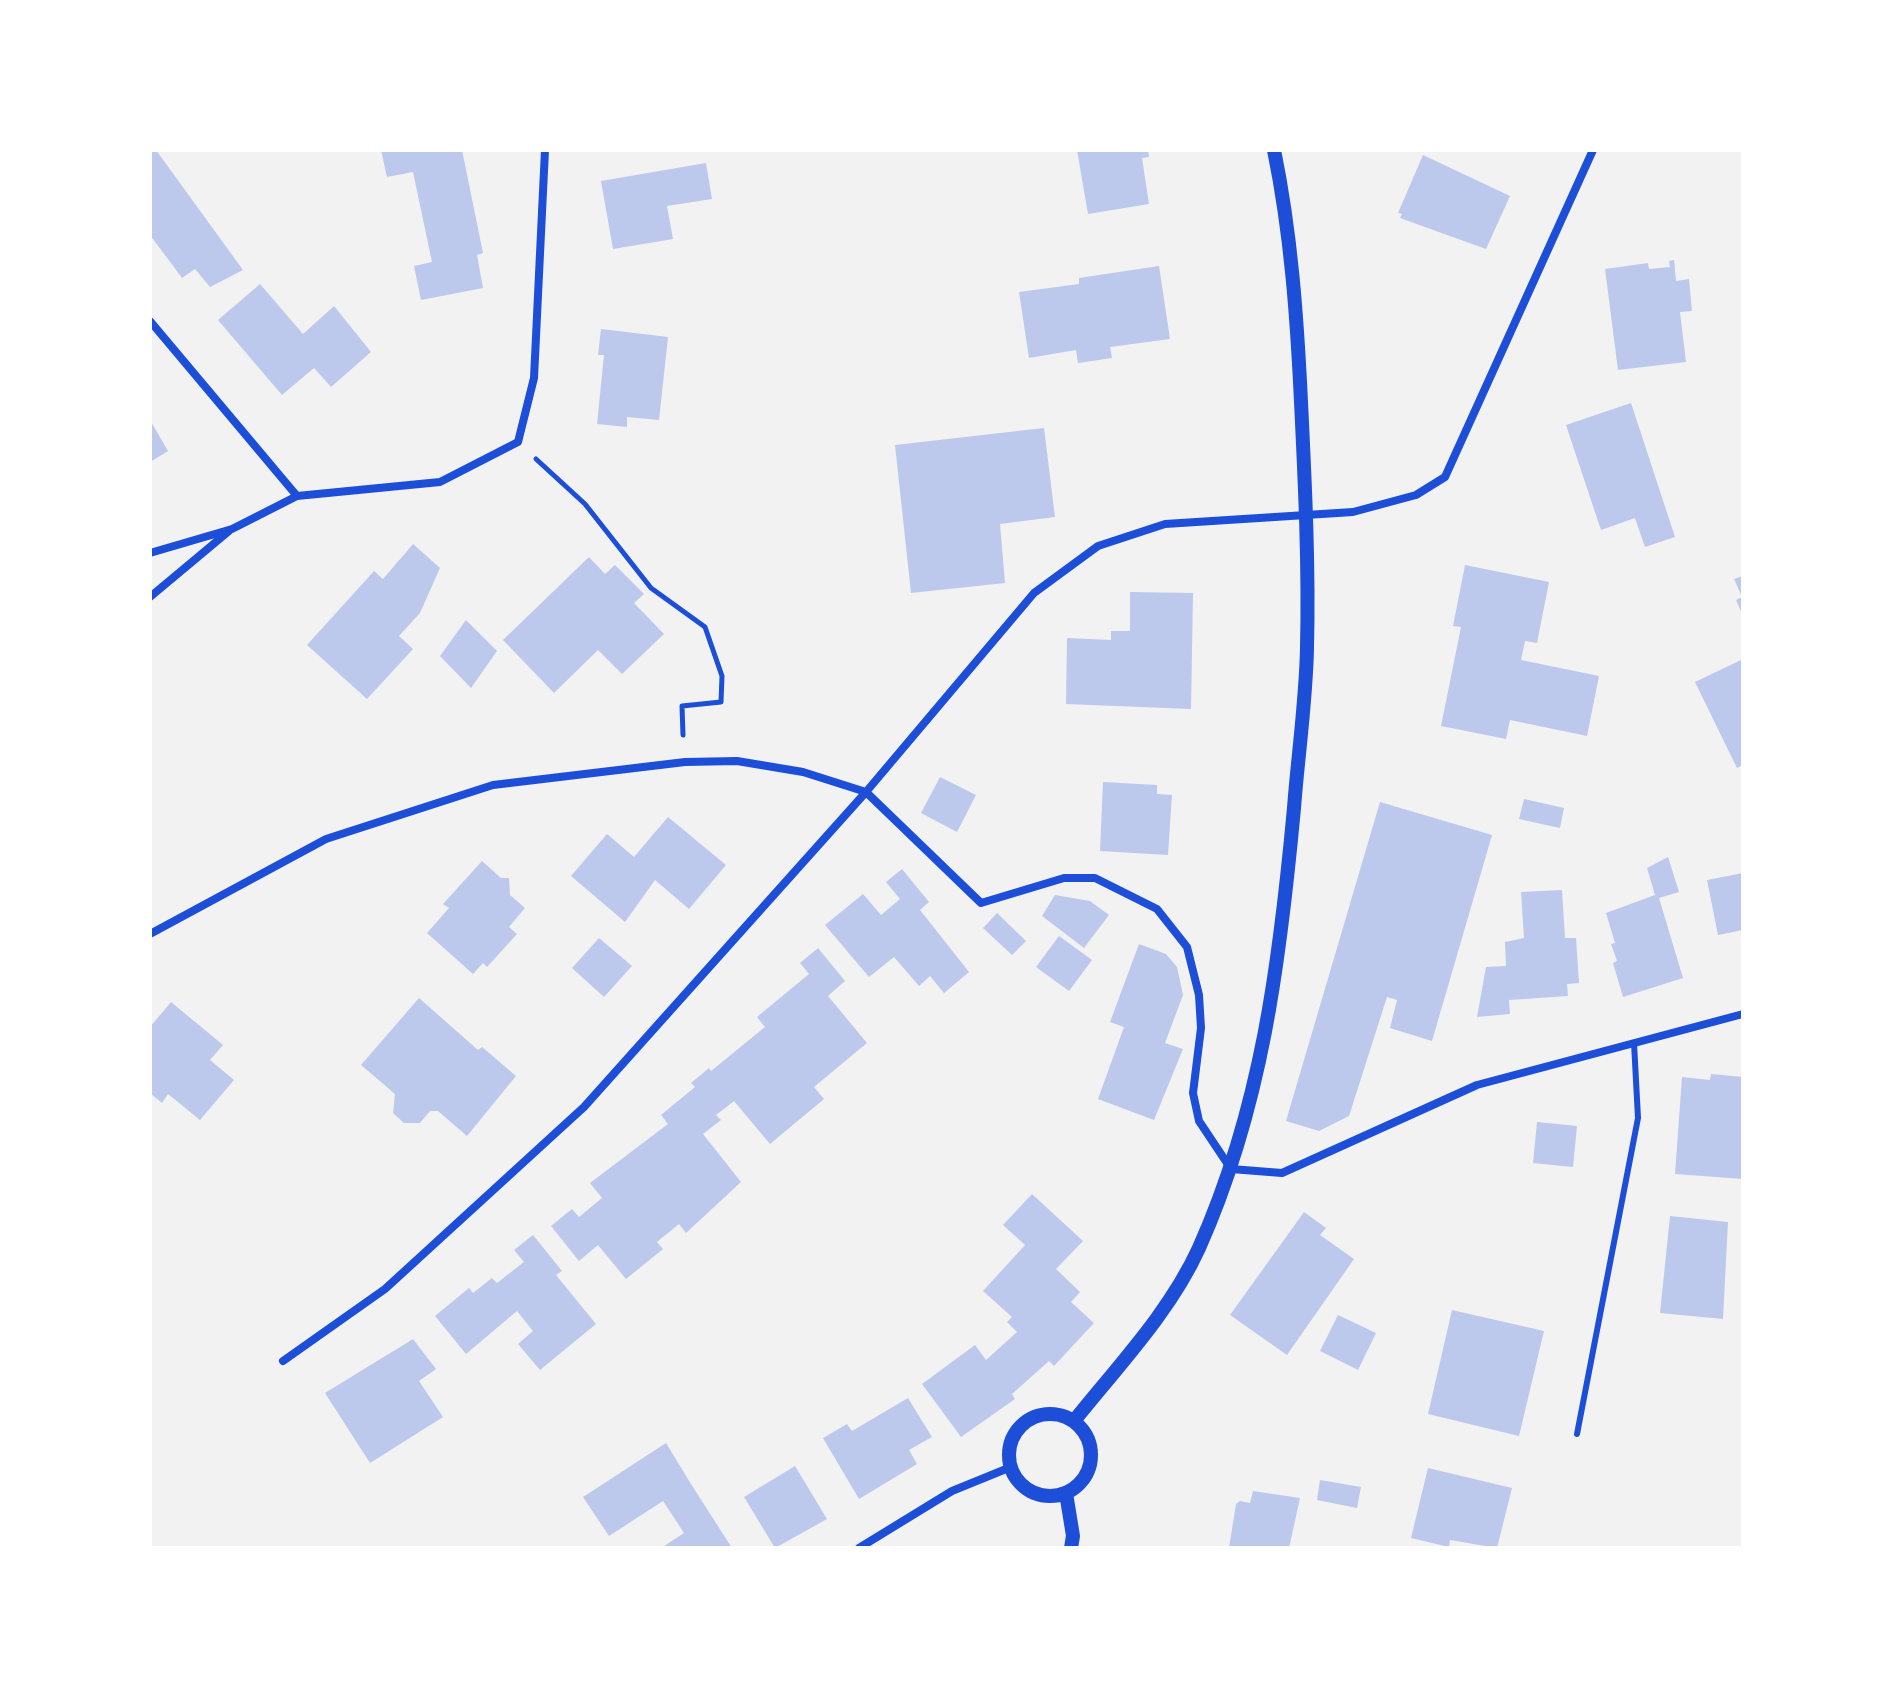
<!DOCTYPE html>
<style>
body{margin:0}
#map{position:relative;width:1893px;height:1698px;overflow:hidden;background:#f2f2f2;font-family:"IBM Plex Sans",sans-serif}
canvas{display:block}
.frame{position:absolute;inset:0;border:152px solid #fff;pointer-events:none}
</style>
<div id="map">
<canvas width="1893" height="1698"></canvas>
<div class="frame"></div>
</div>
<script>
const g = document.querySelector('canvas').getContext('2d');
g.lineJoin = 'round';
function paint(path, color) { g.fillStyle = color; g.fill(path, 'evenodd'); }
function trace(path, color, width, dash) { g.strokeStyle = color; g.lineWidth = width; g.lineCap = dash ? 'butt' : 'round'; g.setLineDash(dash || []); g.stroke(path); }
paint(new Path2D(`
 M150 150H156L243 270 210 287 195 269 182 278 150 235Z
 M381 150H462L483 253 477 255 483 288 421 300 414 266 432 262 413 172 387 177Z
 M1077 150H1148L1149 157 1142 158 1149 204 1088 214Z
 M1423 155 1510 196 1486 249 1400 218 1402 214 1398 213Z
 M706 163 712 199 667 206 673 239 613 249 601 181Z
 M1674 260 1676 281 1689 279 1692 311 1680 312 1686 362 1618 370 1605 269 1648 263 1649 269 1670 267 1669 261Z
 M1159 266 1170 339 1110 347 1112 358 1078 363 1076 350 1029 358 1019 292 1079 284V278Z
 M260 284 303 334 334 306 371 352 331 387 314 368 282 395 218 320Z
 M601 329 668 337 659 420 627 417V427L597 424 604 355H598Z
 M1631 403 1675 537 1645 547 1635 518 1601 530 1566 425Z
 M150 420 168 451 150 462Z
 M1044 428 1055 517 1000 524 1005 583 911 593 895 445Z
 M413 544 440 568 420 613 399 636 413 649 367 699 307 645 374 571 383 579Z
 M589 557 605 574 615 565 644 594 634 603 664 634 622 674 598 650 554 693 503 640Z
 M1465 565 1549 582 1537 643 1525 641 1521 660 1599 676 1587 736 1510 720 1506 739 1441 726 1461 627 1453 626Z
 M1743 576V616L1736 600 1742 597 1734 579Z
 M1130 592 1193 593 1191 709 1066 704 1067 638 1111 640V631H1130Z
 M466 620 497 651 471 688 440 656Z
 M1743 659V765L1737 768 1695 682Z
 M940 777 976 795 957 832 921 813Z
 M1103 782 1157 785V794L1172 795 1168 855 1100 851Z
 M1524 799 1564 808 1560 828 1519 819Z
 M1380 802 1492 835 1432 1041 1390 1028 1397 1000 1387 997 1349 1116 1319 1131 1286 1121Z
 M668 817 726 865 689 909 655 880 625 922 571 876 607 834 634 857Z
 M1668 857 1679 892 1659 898 1683 978 1623 997 1613 963 1617 961 1611 944 1615 943 1606 913 1655 895 1647 868Z
 M482 861 501 878H509L510 895 525 908 509 927 517 934 487 967 483 963 473 974 427 933 449 908 443 904Z
 M902 869 929 902 920 910 969 972 944 993 930 976 919 986 894 957 869 977 825 925 863 894 881 915 900 899 886 882Z
 M1743 873V930L1718 935 1707 880Z
 M1562 890 1565 938H1576L1579 983 1567 984 1568 996 1509 1000 1510 1014 1477 1017 1486 967 1506 966 1505 942 1524 938 1521 892Z
 M1055 895 1090 901 1109 915 1084 948 1042 916Z
 M997 913 1026 941 1012 955 983 928Z
 M1059 936 1092 960 1069 991 1036 967Z
 M599 938 632 966 604 997 572 968Z
 M1139 944 1166 954 1177 967 1183 995 1165 1043 1183 1049 1154 1120 1098 1099 1124 1027 1110 1022Z
 M818 948 845 981 828 996 867 1043 814 1087 824 1099 770 1144 734 1101 716 1115 721 1120 703 1134 741 1182 686 1233 679 1224 657 1242 663 1249 626 1279 598 1245 579 1261 551 1226 572 1209 579 1217 602 1198 590 1183 668 1124 661 1115 695 1087 691 1083 709 1068 711 1071 765 1027 757 1017 809 974 800 963Z
 M419 998 478 1050 482 1047 516 1076 467 1136 438 1111H430L420 1123H404L393 1113 395 1094 361 1065Z
 M171 1002 223 1045 210 1060 234 1080 200 1120 168 1094 162 1103 150 1093V1027Z
 M1711 1074 1743 1077V1179L1675 1174 1682 1077 1710 1080Z
 M1537 1122 1577 1126 1573 1167 1533 1163Z
 M1032 1194 1083 1241 1056 1269 1080 1292 1071 1302 1094 1323 1054 1366 1049 1361 1012 1394 1015 1399 961 1437 922 1384 975 1345 986 1360 1017 1332 1007 1322 1012 1317 983 1291 1025 1245 1003 1225Z
 M1304 1212 1326 1228 1320 1235 1354 1259 1287 1355 1230 1315Z
 M1670 1216 1728 1222 1723 1319 1660 1313Z
 M533 1235 562 1271 556 1275 596 1324 540 1370 518 1344 533 1331 517 1311 466 1354 435 1316 469 1288 473 1293 492 1278 497 1283 524 1262 514 1250Z
 M1452 1310 1544 1331 1519 1436 1428 1414Z
 M1338 1315 1376 1333 1358 1370 1320 1351Z
 M413 1339 436 1369 419 1381 443 1417 370 1463 325 1393Z
 M908 1398 932 1437 909 1450 917 1464 859 1499 823 1438 847 1424 852 1431Z
 M666 1443 691 1484 732 1548H661L684 1533 663 1501 609 1536 583 1497Z
 M795 1466 827 1519 775 1548 744 1497Z
 M1428 1468 1512 1488 1497 1548 1450 1540 1449 1547 1411 1538Z
 M1320 1480 1361 1487 1357 1508 1317 1500Z
 M1253 1491 1300 1498 1289 1548H1229L1236 1504 1240 1501 1250 1503Z`), '#bdc9ec');
trace(new Path2D(`
 M536 459 585 504 651 588 705 627 722 676 721 702 682 706 683 735`), '#1d4ed8', 5);
trace(new Path2D(`
 M1577 1434 1638 1118 1634 1043`), '#1d4ed8', 6);
trace(new Path2D(`
 M150 321 297 496
 M150 553 232 529 297 496 440 482 518 442 534 378 545 150
 M150 597 229 531
 M150 934 326 839 493 785 685 762 737 761 803 772 866 792 981 903 1064 878H1095L1157 909 1187 947 1199 995 1201 1028 1193 1093 1199 1121 1231 1169 1282 1173 1477 1085 1743 1014
 M283 1361 385 1289 584 1107 866 792 1034 593 1098 546 1165 524 1353 512 1416 495 1445 477 1593 150
 M859 1548 952 1491 1011 1467`), '#1d4ed8', 8);
trace(new Path2D(`
 M1009 1455a41 41 0 1 1 82 0a41 41 0 1 1-82 0Z
 M1074 1421C1117 1367 1170 1312 1199 1248 1262 1107 1280 960 1294 808 1298 755 1306 701 1307 648 1309 566 1305 484 1301 402 1297 317 1291 233 1274 150
 M1066 1493 1073 1536 1071 1548`), '#1d4ed8', 14);
</script>
